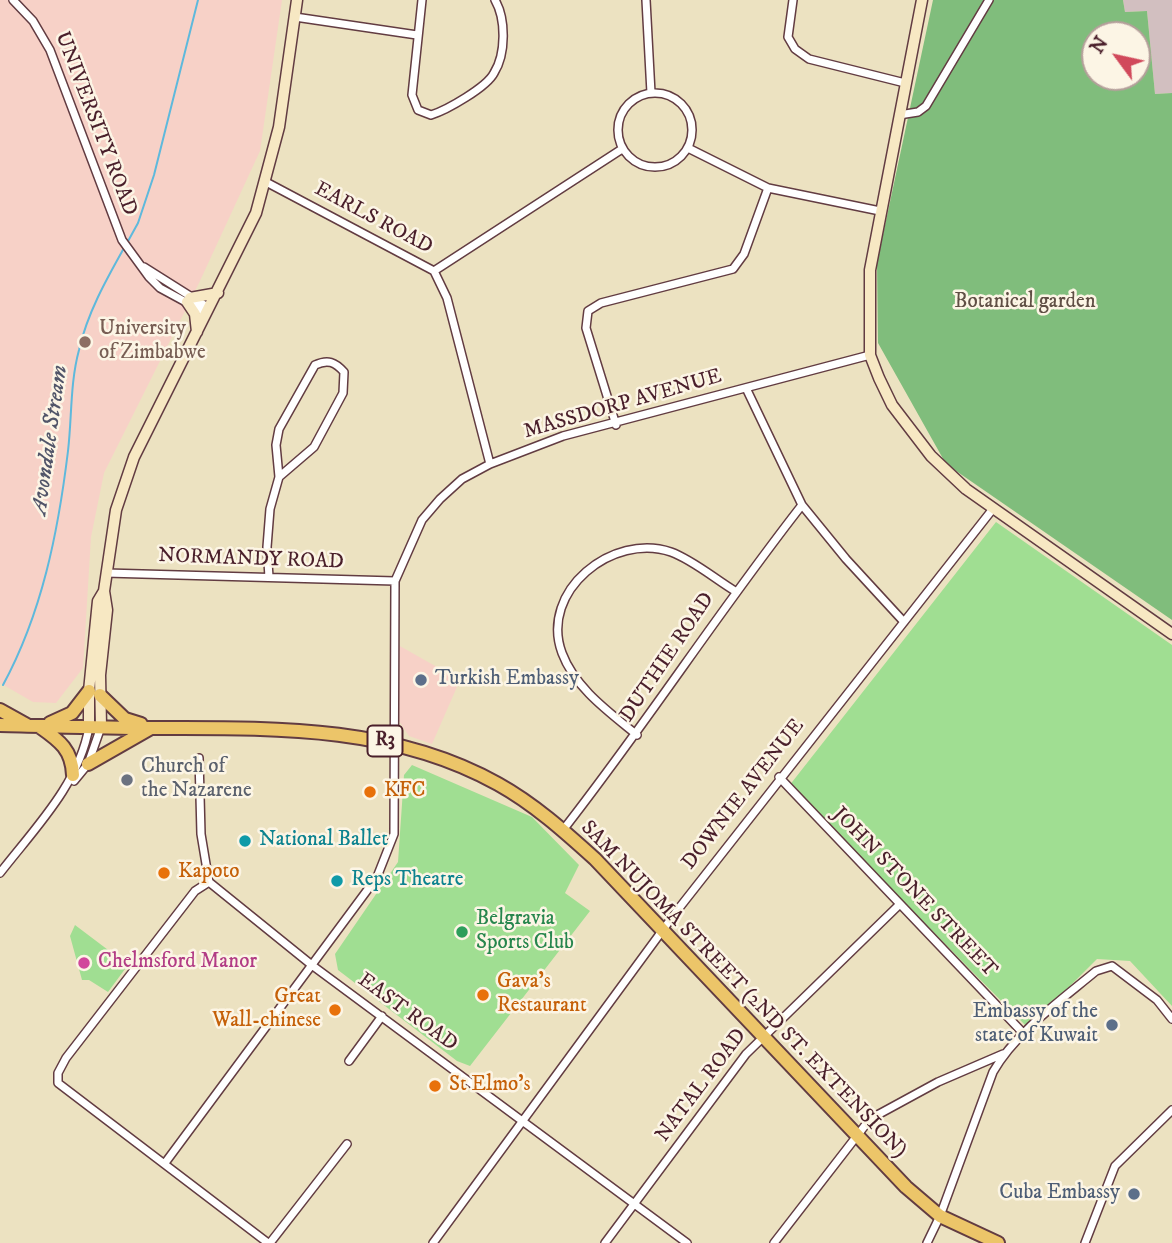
<!DOCTYPE html>
<meta charset="utf-8">
<style>
body{margin:0}
#map{position:relative;width:1172px;height:1243px;overflow:hidden;background:#ece2c1;font-family:"IM FELL DW Pica",serif}
canvas{display:block}
.north{position:absolute;left:1081px;top:21px;width:70px;height:70px;box-sizing:border-box;background:#fcf5e5;border:2px solid #b59f9b;border-radius:50%;rotate:303deg;font-size:19px;font-weight:700;line-height:28px;text-align:center;color:#4a1f2b}
.north::after{content:'';display:block;margin:auto;width:24px;height:32px;background:#d1495b;clip-path:polygon(50% 0,100% 100%,50% 72%,0 100%)}
</style>
<div id="map">
<canvas width="1172" height="1243"></canvas>
<div class="north">N</div>
</div>
<script>
const g = document.querySelector('canvas').getContext('2d');
g.lineJoin = 'round';
function paint(path, color) { g.fillStyle = color; g.fill(path, 'evenodd'); }
function trace(path, color, width, dash) { g.strokeStyle = color; g.lineWidth = width; g.lineCap = dash ? 'butt' : 'round'; g.setLineDash(dash || []); g.stroke(path); }
function drawText(font, color, halo, rows, align = 'center') {
  g.font = font + ' "IM FELL DW Pica",serif'; g.lineWidth = 5; g.setLineDash([]); g.textBaseline = 'middle'; g.strokeStyle = halo; g.fillStyle = color; for (const [text, x, y, turn = 0] of rows) {
    g.save(); g.translate(x, y); g.rotate((+turn || 0) * Math.PI / 180); g.textAlign = isNaN(turn) ? turn : align; if (halo) g.strokeText(text, 0, 0); g.fillText(text, 0, 0); g.restore();
  }
}
paint(new Path2D(`
 M0 0H282L260 151 199 283 104 473 91 537 83 668 56 703 33 702 0 683Z
 M398 645 460 680 432 744 409 736 397 718Z`), '#f7d1c7');
paint(new Path2D(`
 M1123 0H1172V93L1155 94 1147 11 1125 12Z`), '#d2bfc0');
paint(new Path2D(`
 M996 522 1172 645V1006L1130 961 1097 959 1028 1028 789 786Z
 M412 765 532 817 579 865 565 893 590 911 470 1066 457 1061 338 970 335 954 398 862 404 775Z
 M75 925 128 965 108 992 89 980H82L70 936Z`), '#a0de92');
paint(new Path2D(`
 M933 0H1123L1125 12 1147 11 1155 94 1172 93V620L946 464 878 343 877 263ZM1095 35H1137V77H1095Z`), '#80bd7c');
trace(new Path2D(`
 M127 243 138 223 154 175 198 0
 M3 685C42 613 58 533 68 451 72 417 70 383 79 350 87 314 106 280 124 248`), '#5eb9dc', 2);
const street = new Path2D(`
 M13 0 33 21 50 50 122 240 149 277 160 288 206 313
 M422 0 412 95 418 110 431 115C447 110 487 87 494 73 506 54 506 19 495 0
 M646 0 651 93
 M793 0 788 37 795 49 809 59 905 83
 M295 17 417 35
 M618 130a37 37 0 1 1 74 0a37 37 0 1 1-74 0Z
 M899 115 918 112 926 106 989 0
 M688 148 768 188 880 211
 M266 182 434 271 447 298 490 464
 M144 267 209 308
 M434 271 622 149
 M746 388 802 505 846 559 904 622
 M616 425 586 328 588 311 601 303 733 269 744 254 768 188
 M106 573 395 581
 M269 577 267 547 270 509 279 477 276 445 279 429 315 365C328 359 335 362 344 372L343 393 314 447 279 477
 M637 735C609 712 575 688 562 653 539 591 613 532 671 552 693 560 715 579 735 591
 M199 758 201 834 209 882 313 966 687 1243
 M779 777 1024 1034
 M74 781 88 764 101 727
 M563 830C646 724 719 611 802 505
 M0 873C35 828 79 784 89 727
 M209 882 195 891 66 1058 58 1073V1083L268 1243
 M349 1061 382 1016
 M165 1163 377 877 394 834 395 581 422 520 440 499 462 479 490 464 563 436 870 355
 M270 1243 347 1144
 M433 1243 676 912 992 510
 M605 1243 746 1054 900 904
 M774 1243 870 1119 938 1082 1003 1054
 M927 1243 940 1216 993 1072C1016 1032 1060 1001 1096 971L1112 966 1157 1000 1172 1019
 M1085 1243 1115 1166 1172 1110`);
const secondary = new Path2D(`
 M922 0 870 270V355L879 378 892 405 931 456 966 489 1172 634
 M190 298 218 293
 M187 302 195 314 197 332
 M101 726 100 675 107 610 104 591
 M89 727V691L98 601 104 591 116 510 134 457 256 213 279 127 297 0`);
const highway = new Path2D(`
 M100 695 125 719 141 724
 M0 710 27 725
 M50 723 72 713 89 691
 M0 725C50 726 100 728 149 728 268 728 391 724 498 784 534 804 564 831 595 859L906 1187 940 1216 998 1243
 M40 727C60 741 72 750 73 775
 M88 764 151 728`);
trace(street, '#623c42', 10);
trace(secondary, '#623c42', 13);
trace(highway, '#623c42', 16);
trace(street, '#fff', 7);
trace(secondary, '#f7e8c3', 10);
trace(highway, '#ecc569', 12);
for (const [x, y, r, color] of [
 [85,342,7,"#8d6e63"],
 [421,680,7,"#5c6f8a"],
 [127,780,7,"#6b7280"],
 [370,792,7,"#e8710a"],
 [245,841,7,"#0f9aa8"],
 [164,873,7,"#e8710a"],
 [337,881,7,"#0f9aa8"],
 [462,932,7,"#2e9e5b"],
 [84,963,7,"#d1479c"],
 [483,995,7,"#e8710a"],
 [335,1010,7,"#e8710a"],
 [1112,1025,7,"#5c6f8a"],
 [435,1086,7,"#e8710a"],
 [1134,1194,7,"#5c6f8a"]
]) { const dot = new Path2D(); dot.arc(x, y, r, 0, 2 * Math.PI); g.fillStyle = color; g.fill(dot); trace(dot, '#fcf5e5', 2.5); }
for (const [x, y, w] of [
 [385,741,35]
]) { const box = new Path2D(); box.roundRect(x - w / 2, y - 15.5, w, 31, 5); g.fillStyle = '#fcf5e5'; g.fill(box); trace(box, '#4a1f2b', 2); }
drawText('bold 19px', '#4a1f2b', null, [
 ["R3",385,741]
]);
drawText('21px', '#4a1f2b', '#fcf5e5', [
 ["UNIVERSITY ROAD",95,124,69],
 ["EARLS ROAD",373,219,28],
 ["MASSDORP AVENUE",623,405,-16],
 ["NORMANDY ROAD",251,560,2],
 ["DUTHIE ROAD",668,658,-56],
 ["DOWNIE AVENUE",744,795,-52],
 ["JOHN STONE STREET",914,893,46],
 ["SAM NUJOMA STREET (2ND ST. EXTENSION)",743,990,46],
 ["EAST ROAD",407,1013,36],
 ["NATAL ROAD",702,1086,-53]
]);
drawText('21px', '#604f45', '#fcf5e5', [
 ["Botanical garden",1025,303]
]);
drawText('21px', '#785e54', '#fcf5e5', [
 ["University",99,330],
 ["of Zimbabwe",99,354]
], 'left');
drawText('21px', '#4e5e75', '#fcf5e5', [
 ["Turkish Embassy",435,680,"left"],
 ["Embassy of the",1098,1013],
 ["state of Kuwait",1098,1037],
 ["Cuba Embassy",1120,1194]
], 'right');
drawText('21px', '#5b616d', '#fcf5e5', [
 ["Church of",141,768],
 ["the Nazarene",141,792]
], 'left');
drawText('21px', '#c56008', '#fcf5e5', [
 ["KFC",384,792],
 ["Kapoto",178,873],
 ["Gava’s",497,983],
 ["Restaurant",497,1007],
 ["Great",321,998,"right"],
 ["Wall-chinese",321,1022,"right"],
 ["St Elmo's",449,1086]
], 'left');
drawText('21px', '#0d838f', '#fcf5e5', [
 ["National Ballet",259,841],
 ["Reps Theatre",351,881]
], 'left');
drawText('21px', '#27864d', '#fcf5e5', [
 ["Belgravia",476,920],
 ["Sports Club",476,944]
], 'left');
drawText('21px', '#b23c85', '#fcf5e5', [
 ["Chelmsford Manor",98,963]
], 'left');
drawText('italic 23px', '#515569', '#fcf5e5', [
 ["Avondale Stream",51,440,-82]
]);
</script>
